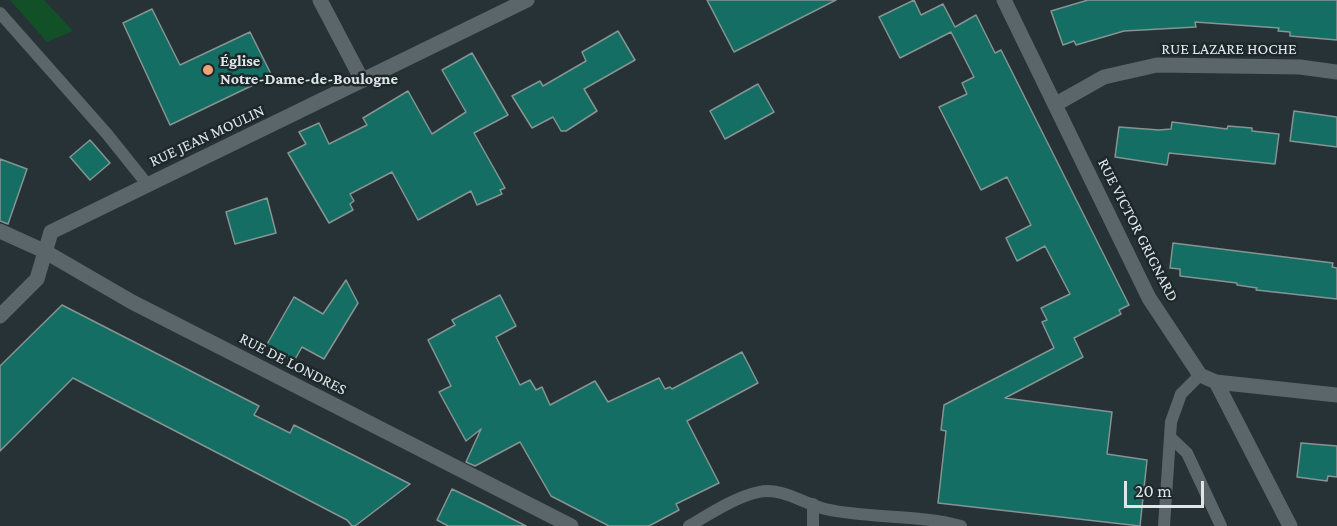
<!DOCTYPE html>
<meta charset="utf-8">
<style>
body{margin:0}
#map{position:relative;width:1337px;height:526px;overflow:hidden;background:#263235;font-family:"Crimson Pro",serif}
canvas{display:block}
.scale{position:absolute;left:1124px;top:481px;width:80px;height:27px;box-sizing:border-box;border:3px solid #dfe6e8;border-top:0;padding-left:8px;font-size:18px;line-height:21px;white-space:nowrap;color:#dfe6e8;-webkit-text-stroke:4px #1d282b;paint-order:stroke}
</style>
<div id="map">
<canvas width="1337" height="526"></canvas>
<div class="scale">20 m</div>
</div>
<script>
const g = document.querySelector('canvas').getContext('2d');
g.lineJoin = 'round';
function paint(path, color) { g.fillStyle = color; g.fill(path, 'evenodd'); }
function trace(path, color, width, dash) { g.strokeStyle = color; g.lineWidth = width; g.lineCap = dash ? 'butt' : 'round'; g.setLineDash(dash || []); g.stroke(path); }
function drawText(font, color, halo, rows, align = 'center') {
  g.font = font + ' "Crimson Pro",serif'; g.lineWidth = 5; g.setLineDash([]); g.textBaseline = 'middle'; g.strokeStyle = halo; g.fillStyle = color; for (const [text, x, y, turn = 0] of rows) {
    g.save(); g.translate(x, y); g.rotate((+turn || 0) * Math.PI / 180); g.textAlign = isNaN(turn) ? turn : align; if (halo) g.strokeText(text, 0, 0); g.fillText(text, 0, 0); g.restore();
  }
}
paint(new Path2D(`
 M10 0H44L73 31 47 42Z`), '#125027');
const building = new Path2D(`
 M707 0H836L734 52Z
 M914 0 921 15 943 4 955 27 976 15 995 53 1001 50 1129 305 1119 310 1121 314 1074 338 1083 357 1005 398 1112 412 1107 454 1147 460 1140 526 938 503 946 431 941 430 944 405 1054 348 1042 322 1047 320 1041 308 1070 294 1045 246 1017 261 1006 238 1031 225 1007 177 981 190 939 107 967 94 962 83 974 77 951 32 900 58 879 17Z
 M1088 0H1337V40L1290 36V32L1278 31 1279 28 1195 22 1196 27 1124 31 1076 45 1074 41 1063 45 1051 11Z
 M152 9 180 65 250 32 272 76 170 125 123 23Z
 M618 31 635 60 584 89 597 111 566 131H561L553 117 532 128 512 96 540 81 543 86 586 61 582 52Z
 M472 53 508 115 474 133 505 188 500 190 502 194 477 205 471 191 418 220 392 172 350 194 354 201 350 204 353 210 329 223 288 153 306 144 299 132 319 123 329 144 367 125 363 118 408 91 432 134 466 112 442 70Z
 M758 84 774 112 725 139 710 111Z
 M1294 111 1337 117V147L1290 141Z
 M1172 122 1227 129 1228 126 1252 128V131L1279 134 1275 164 1169 153 1167 165 1115 157 1119 127 1159 130 1171 129Z
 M90 140 110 163 90 180 70 157Z
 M0 159 27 169 8 224 0 221Z
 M267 198 276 233 235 244 226 212Z
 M1173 243 1333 263 1332 267 1337 268V299L1256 290 1257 288 1237 285V283L1180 276V269L1170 268Z
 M346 280 358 303 324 359 302 347 294 361 266 346 294 297 323 314Z
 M500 295 516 326 496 337 520 385 530 380 536 390 542 387 550 405 595 381 608 402 659 378 665 389 670 387 672 389 742 352 758 383 687 421 719 483 676 504 679 510 649 526H609L551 496 520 442 475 466 466 462 481 429 466 441 439 392 451 386 428 340 455 325 452 320Z
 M62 305 259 406 254 415 290 433 294 425 410 484 355 526H352L347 520 73 378 0 451V366Z
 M1301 443 1337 446V477L1328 476 1327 481 1297 477Z
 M452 489 483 504 526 526H448L437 520Z`);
paint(building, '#146e64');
trace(building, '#869492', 1.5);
trace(new Path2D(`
 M0 13 107 134 147 184
 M1170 437 1187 453 1221 526
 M689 526C710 514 735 497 759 492 782 487 804 504 825 509 870 519 917 514 961 526
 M813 526V504
 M1164 526 1171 422 1181 394 1200 375`), '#5a666a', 12);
trace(new Path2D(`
 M320 0 362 80
 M1004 0 1149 298 1200 375 1216 382 1290 526
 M1056 104 1104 77 1157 65 1300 67 1337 72
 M0 316 37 279 51 232 527 0
 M1216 382 1337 395`), '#5a666a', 15);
trace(new Path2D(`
 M0 231 44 251 132 302 571 526`), '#5a666a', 15);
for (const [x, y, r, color] of [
 [208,70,6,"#efa377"]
]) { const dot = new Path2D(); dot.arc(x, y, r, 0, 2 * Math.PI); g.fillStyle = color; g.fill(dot); trace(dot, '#1d282b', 2); }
drawText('16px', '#dfe6e8', '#1d282b', [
 ["RUE LAZARE HOCHE",1229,49],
 ["RUE JEAN MOULIN",207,136,-25],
 ["RUE VICTOR GRIGNARD",1138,230,63],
 ["RUE DE LONDRES",293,364,27]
]);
drawText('bold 16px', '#dfe6e8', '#1d282b', [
 ["Église",220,61],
 ["Notre-Dame-de-Boulogne",220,79]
], 'left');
</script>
